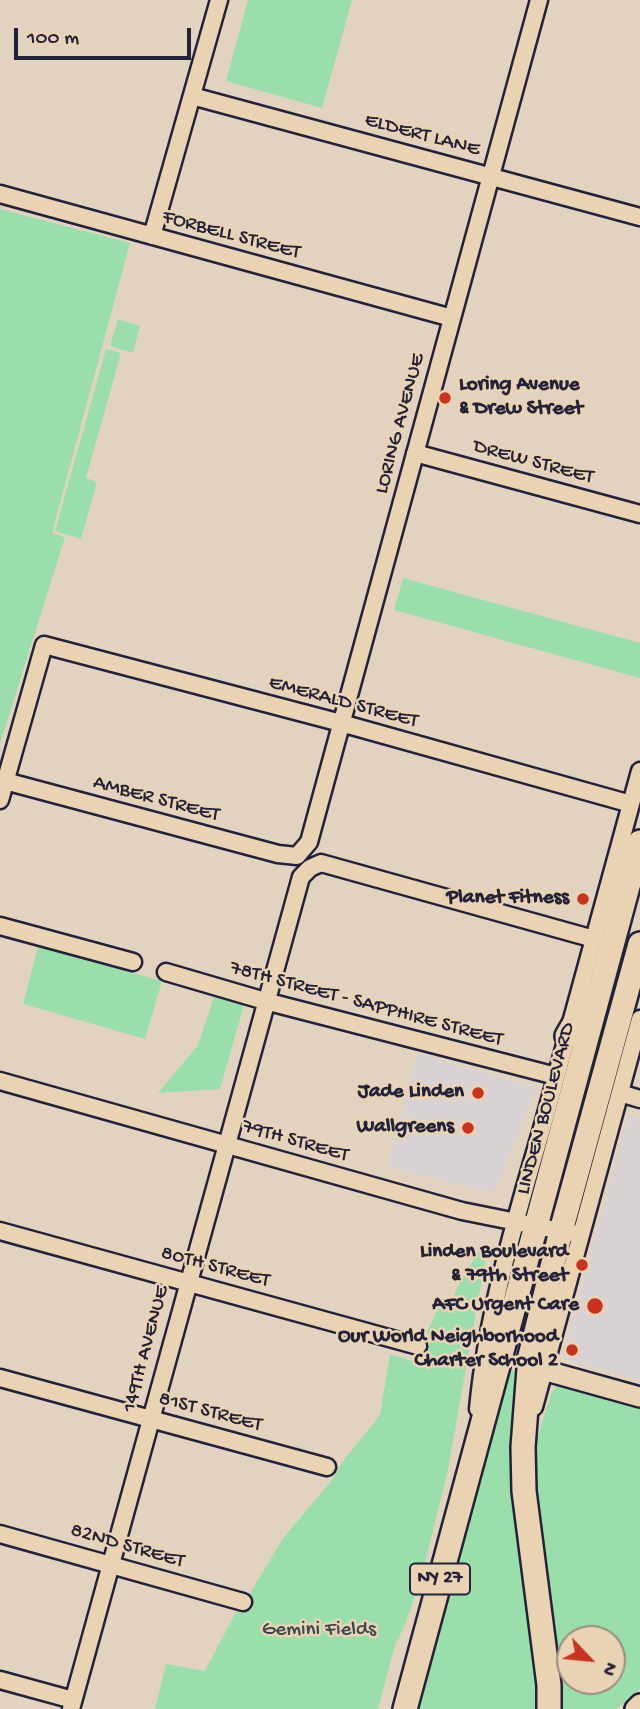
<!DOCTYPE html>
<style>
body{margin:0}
#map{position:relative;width:640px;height:1709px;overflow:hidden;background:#e2d3c1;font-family:"Gochi Hand",sans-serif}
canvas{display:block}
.north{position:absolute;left:556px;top:1625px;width:70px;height:70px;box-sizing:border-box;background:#ead3b3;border:2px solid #9a8c83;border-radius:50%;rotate:116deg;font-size:19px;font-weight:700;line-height:28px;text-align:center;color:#22223b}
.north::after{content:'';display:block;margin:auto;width:24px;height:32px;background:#c8321e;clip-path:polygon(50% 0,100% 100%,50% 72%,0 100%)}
.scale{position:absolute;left:14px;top:28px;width:177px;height:32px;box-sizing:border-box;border:4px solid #22223b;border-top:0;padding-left:9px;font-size:21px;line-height:24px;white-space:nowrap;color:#22223b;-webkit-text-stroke:5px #ead3b3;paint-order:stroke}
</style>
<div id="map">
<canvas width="640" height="1709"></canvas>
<div class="north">N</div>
<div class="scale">100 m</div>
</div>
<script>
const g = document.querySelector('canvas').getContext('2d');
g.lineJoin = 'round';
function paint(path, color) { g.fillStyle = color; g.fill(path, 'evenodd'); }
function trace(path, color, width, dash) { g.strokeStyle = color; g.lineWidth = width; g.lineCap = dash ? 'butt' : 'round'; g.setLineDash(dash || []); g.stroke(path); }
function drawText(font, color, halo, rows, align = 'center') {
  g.font = font + ' "Gochi Hand",sans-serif'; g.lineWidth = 5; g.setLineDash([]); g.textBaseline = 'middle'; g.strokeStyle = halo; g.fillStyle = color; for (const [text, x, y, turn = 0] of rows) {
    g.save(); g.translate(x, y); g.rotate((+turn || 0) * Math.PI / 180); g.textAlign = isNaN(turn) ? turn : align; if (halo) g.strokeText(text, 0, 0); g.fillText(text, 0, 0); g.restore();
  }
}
paint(new Path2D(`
 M417 1054 537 1087 494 1193 387 1167Z
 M629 1114 640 1117V1380L562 1359Z`), '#d8d3d2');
paint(new Path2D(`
 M248 0H352L322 108 226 81Z
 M0 209 130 243 52 533 65 537 0 744Z
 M118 319 140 326 133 353 110 346Z
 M106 349 121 353 86 478 97 482 81 539 55 531Z
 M403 578 640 643V678L394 610Z
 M38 947 162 981 145 1039 23 1004Z
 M214 997 244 1005 220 1089 158 1093 198 1045Z
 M480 1249 485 1262 447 1474 423 1571 405 1625 395 1645 378 1709H155L166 1664 205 1671 236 1612 244 1613 250 1593 284 1537 332 1480 344 1460 380 1415 390 1354 423 1364 431 1340 427 1332 440 1304 452 1308 456 1290Z
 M506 1370 519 1371 539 1709H415Z
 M557 1385 640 1407V1689L616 1709H557L541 1567 535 1446 551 1394ZM570 1639H612V1681H570Z`), '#9adfab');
const minor = new Path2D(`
 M192 96 640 217
 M0 194 452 318
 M152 236 219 0
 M415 453 640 514
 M5 781 278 854 297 856 309 842 539 0
 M0 800 44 645 341 723 631 804
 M0 926 133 962
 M166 972 265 1001 556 1076
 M0 1081 462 1211 581 1235
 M620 1093 640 1099
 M0 1231 418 1346
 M0 1378 327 1467
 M534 1407 640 1019
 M478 1409C487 1313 516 1218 543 1125 575 1007 608 889 640 771
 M0 1534 243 1602
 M0 1680 73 1700
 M71 1709 301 877 310 868 321 863 594 939`);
const major = new Path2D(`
 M543 1370 640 1397
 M635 1709 640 1704`);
const highway = new Path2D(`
 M567 1036 589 998
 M405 1709 640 842
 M549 1709V1685L524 1491 523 1447 530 1356 561 1231 640 944`);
trace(minor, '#22223b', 21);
trace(major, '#22223b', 24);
trace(highway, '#22223b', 28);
trace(minor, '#ead3b3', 16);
trace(major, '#ead3b3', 19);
trace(highway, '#ead3b3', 23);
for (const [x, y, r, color] of [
 [445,398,7,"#c8321e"],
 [583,899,7,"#c8321e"],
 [478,1093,7,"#c8321e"],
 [468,1128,7,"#c8321e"],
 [582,1265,7,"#c8321e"],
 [595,1306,9,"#c8321e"],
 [572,1350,7,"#c8321e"]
]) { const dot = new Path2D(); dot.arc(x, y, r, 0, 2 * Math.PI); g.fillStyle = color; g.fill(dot); trace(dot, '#ead3b3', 2.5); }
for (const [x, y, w] of [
 [440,1579,60]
]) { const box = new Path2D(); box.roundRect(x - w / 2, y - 15.5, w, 31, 5); g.fillStyle = '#ead3b3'; g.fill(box); trace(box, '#22223b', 2); }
drawText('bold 19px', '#22223b', null, [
 ["NY 27",440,1579]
]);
drawText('21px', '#22223b', '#ead3b3', [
 ["ELDERT LANE",422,136,15],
 ["FORBELL STREET",231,236,15],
 ["LORING AVENUE",401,424,-75],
 ["DREW STREET",533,463,15],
 ["EMERALD STREET",343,703,15],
 ["AMBER STREET",156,800,15],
 ["78TH STREET - SAPPHIRE STREET",366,1005,15],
 ["LINDEN BOULEVARD",547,1109,-75],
 ["79TH STREET",295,1142,16],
 ["80TH STREET",215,1268,15],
 ["149TH AVENUE",147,1349,-75],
 ["81ST STREET",210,1413,15],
 ["82ND STREET",127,1547,16]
]);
drawText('bold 21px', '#22223b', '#ead3b3', [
 ["Loring Avenue",459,386,"left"],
 ["& Drew Street",459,410,"left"],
 ["Planet Fitness",569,899],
 ["Jade Linden",464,1093],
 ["Wallgreens",454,1128],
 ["Linden Boulevard",568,1253],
 ["& 79th Street",568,1277],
 ["AFC Urgent Care",579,1306],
 ["Our World Neighborhood",558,1338],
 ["Charter School 2",558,1362]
], 'right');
drawText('21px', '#3a4851', '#ead3b3', [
 ["Gemini Fields",319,1631]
]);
</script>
